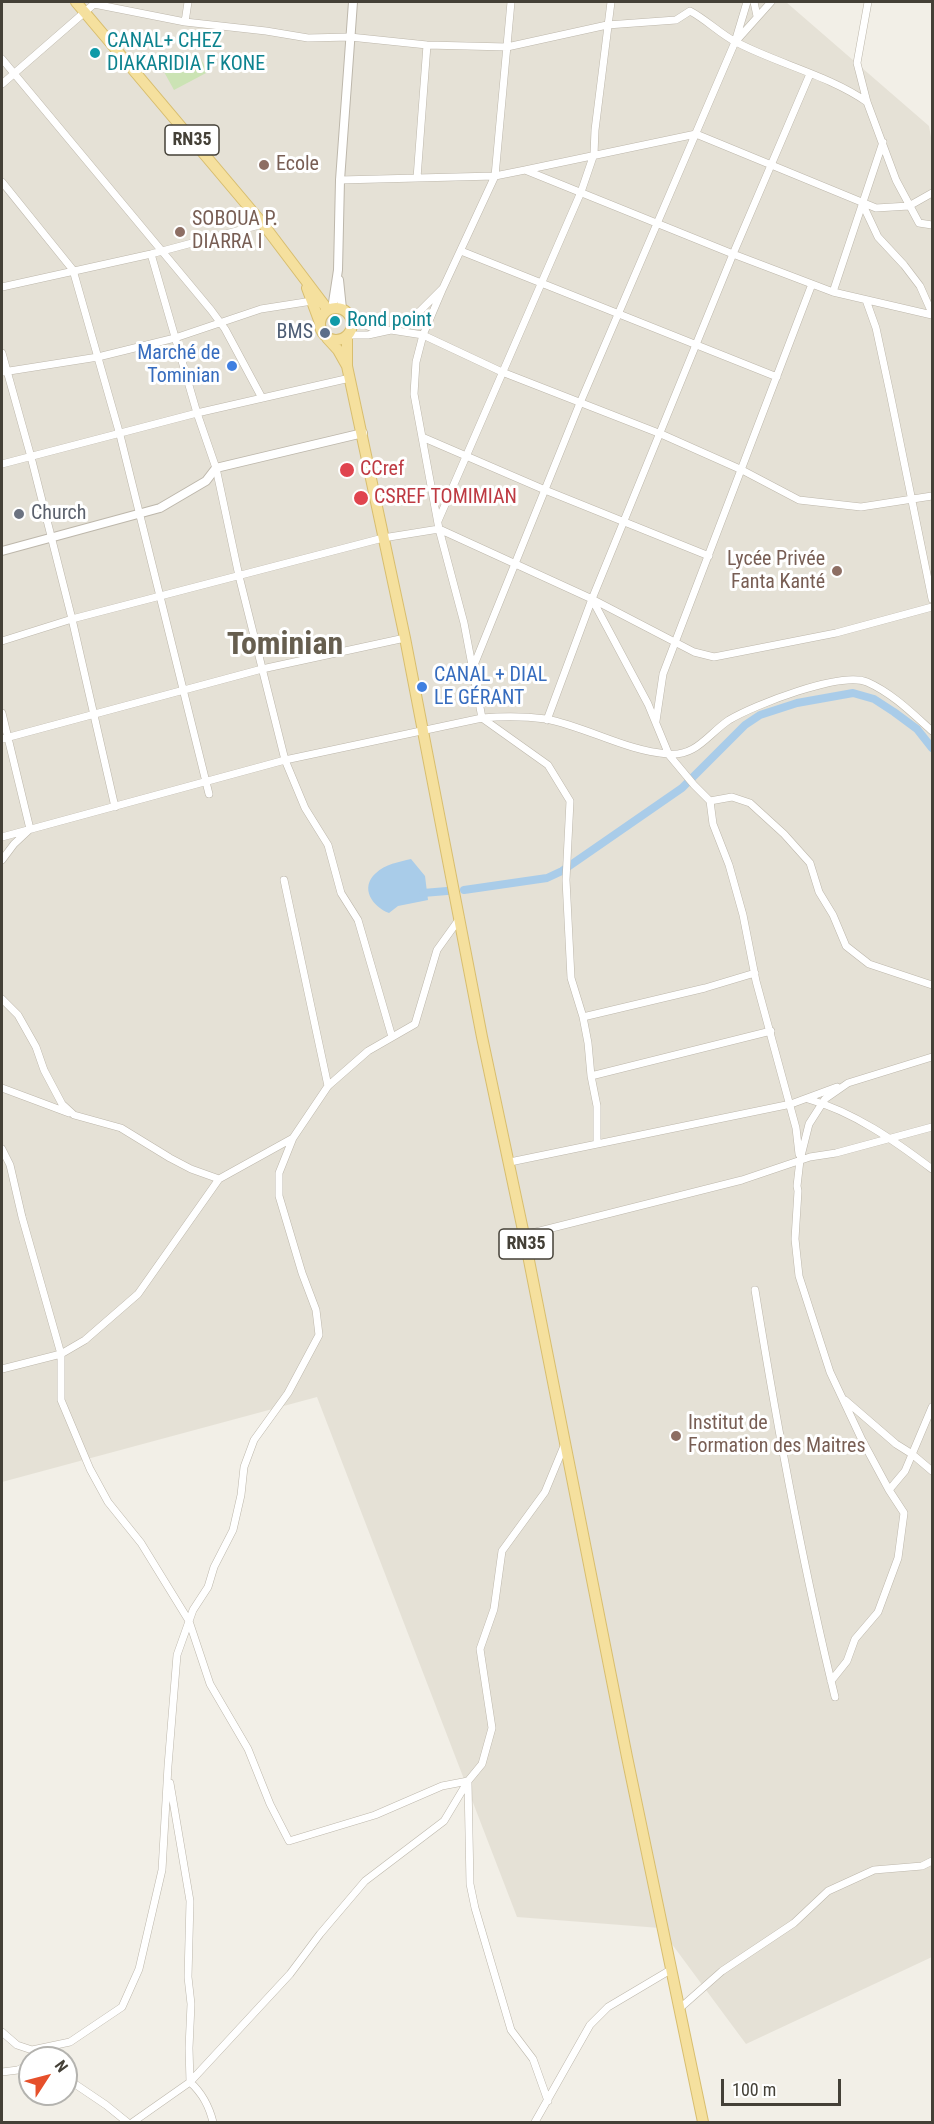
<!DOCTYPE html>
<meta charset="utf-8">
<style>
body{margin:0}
#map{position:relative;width:934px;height:2124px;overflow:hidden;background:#f2efe7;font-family:"Roboto Condensed",sans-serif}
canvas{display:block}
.frame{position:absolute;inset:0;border:3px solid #444037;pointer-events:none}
.north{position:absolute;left:18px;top:2046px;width:60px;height:60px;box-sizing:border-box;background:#fff;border:2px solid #b4b3af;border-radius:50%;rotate:54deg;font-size:16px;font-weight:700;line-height:24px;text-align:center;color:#444037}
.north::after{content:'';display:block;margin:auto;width:21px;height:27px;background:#e6502b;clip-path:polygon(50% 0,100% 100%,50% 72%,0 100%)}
.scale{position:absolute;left:721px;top:2079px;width:120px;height:27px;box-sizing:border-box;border:3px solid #444037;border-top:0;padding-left:8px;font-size:18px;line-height:21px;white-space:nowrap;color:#444037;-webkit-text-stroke:4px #fff;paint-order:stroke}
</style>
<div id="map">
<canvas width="934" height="2124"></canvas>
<div class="frame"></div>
<div class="north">N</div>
<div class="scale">100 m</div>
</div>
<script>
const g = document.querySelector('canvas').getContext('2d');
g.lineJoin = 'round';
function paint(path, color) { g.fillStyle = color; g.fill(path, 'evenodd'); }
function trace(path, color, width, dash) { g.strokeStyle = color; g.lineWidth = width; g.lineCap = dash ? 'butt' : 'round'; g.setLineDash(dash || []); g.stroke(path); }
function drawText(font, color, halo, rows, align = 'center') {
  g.font = font + ' "Roboto Condensed",sans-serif'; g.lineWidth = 6; g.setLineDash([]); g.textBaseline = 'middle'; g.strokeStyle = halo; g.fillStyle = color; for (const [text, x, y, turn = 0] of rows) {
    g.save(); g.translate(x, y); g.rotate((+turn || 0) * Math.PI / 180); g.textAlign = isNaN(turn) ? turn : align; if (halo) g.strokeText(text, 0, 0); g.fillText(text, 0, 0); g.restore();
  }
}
paint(new Path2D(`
 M2 2H786L929 126 932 143V1957L746 2044 660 1928 517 1917 317 1397 2 1482Z`), '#e5e1d6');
paint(new Path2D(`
 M197 52 208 72 174 90 163 70Z`), '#cbe3b4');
paint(new Path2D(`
 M411 859 425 876 428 900 398 906 389 913C373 907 359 888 376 873 385 864 399 862 411 859Z`), '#a9cce9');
trace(new Path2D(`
 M464 890 547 878 562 871 682 788 745 725 760 715 797 703 853 693 874 699 894 712 917 729 932 748
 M423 893 447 891`), '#a9cce9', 8);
const minor = new Path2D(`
 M754 2 757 16
 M868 2 857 63 867 102 896 180 919 223 932 225
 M185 22 188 2
 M737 40 771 2
 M2 59 211 310 225 329 262 398
 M2 84 94 4 185 22 266 31 308 38 350 37 427 45 507 47 607 25 676 20 690 11C707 20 720 34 736 42 778 64 828 75 867 102
 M525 170 696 134 876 208 909 206 932 193
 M417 178 427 45
 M340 180 495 176 525 170 733 254 833 292 932 315
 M2 182 73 270 120 435 209 794
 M862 203 878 237 904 265 920 286 932 313
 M461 251 777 377
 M151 254 197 413 216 468 239 576 285 760 305 808 328 845 341 893 358 920 392 1037
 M2 287 151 254 263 224
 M443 288 423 335 416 362 414 394 439 529 464 623 482 718 548 765 570 801 566 880 571 978 583 1017 588 1043 591 1076 597 1106V1144
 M833 292 883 142
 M866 300 876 328 890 393 932 599
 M351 319 380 331
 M391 330 420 311 443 288 495 176 511 2
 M349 335H368L391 330 423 335 502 372 661 434 742 470 799 500 861 507 932 496
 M2 353 31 457 72 619 115 807
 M3 372 98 357 175 338 261 309 312 301
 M422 437 545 490 709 556
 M2 464 197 413 350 378
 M438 521 581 192 594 154 595 130 611 2
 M592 599 648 704 669 755 694 785 710 801 732 797 750 803 784 834 810 863 819 892 833 915 846 946 869 964 932 985
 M2 641 72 619 383 538 439 529 592 599 694 652 714 657 836 633 932 607
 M472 670 580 403 735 42 747 2
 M2 713 30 829 14 844 2 860
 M547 720 592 599 733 254 810 74
 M656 721 663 674 812 284
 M2 739 262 669 405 638
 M710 801 713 824 729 865 743 915 756 981 796 1128 799 1154
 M2 837 285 760 482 718C503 716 524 716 546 719 587 727 626 751 668 754 696 757 708 734 729 720 754 705 841 671 867 682 892 693 912 713 932 731
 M284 880 328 1086
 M2 999 18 1015 36 1047 44 1070 62 1104 74 1115 121 1128 170 1158 191 1169 219 1179
 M583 1017 705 988 755 973
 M591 1076 771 1031
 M2 1088 69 1113
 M808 1099C854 1112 895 1141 932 1169
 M2 1149 10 1165 22 1217 61 1354V1400L90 1469 108 1502 141 1543 189 1621 210 1684 248 1749 270 1804 289 1841 375 1815 442 1786 468 1781 482 1764 492 1728 480 1649 494 1609 502 1551 545 1492 564 1446
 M510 1162 791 1104 837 1087
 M524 1235 742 1180 810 1157 836 1153 932 1127
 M755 1290C777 1426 802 1563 835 1697
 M2 1369 61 1354 85 1340 138 1294 219 1179 293 1138 328 1086 368 1051 415 1024 437 950 460 918
 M845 1400 896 1444 912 1454 932 1471
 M889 1490 905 1471 932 1407
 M831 1681 847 1661 855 1639 878 1612 898 1558 904 1513 889 1490 862 1440 830 1372 799 1276 795 1239 798 1191 797 1186 800 1160 809 1124 825 1099 848 1083 932 1057
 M170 1783 190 1901 188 1977 191 2004 189 2048 190 2082C203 2094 209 2106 213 2122
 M468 1783 470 1884 475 1908 511 2030 533 2059 548 2101
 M679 2009 722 1971 794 1923 828 1891 874 1870 922 1866 932 1861
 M2 2032 17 2045 32 2050 70 2042 122 2007 139 1969 162 1870 168 1766 177 1655 193 1610 208 1587 214 1567 233 1530 241 1495 244 1467 254 1440 288 1393 319 1335 316 1310 302 1273 279 1196V1173L293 1138
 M2 2072 18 2070 30 2064
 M66 2078 106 2105 127 2122
 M133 2122 190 2082 290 1974 320 1934 365 1881 444 1821 468 1781
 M535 2122 590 2025 608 2007 672 1969`);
const tertiary = new Path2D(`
 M339 280 342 309
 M332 309 338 270 340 180 353 2
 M2 551 160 508 206 481 216 468 363 433`);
const primary = new Path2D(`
 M76 2 263 224 328 310
 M307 288 320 323
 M320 324a16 16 0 1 1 32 0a16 16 0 1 1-32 0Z
 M347 337V366L405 638 482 1037 524 1235 627 1757 703 2122
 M327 338 338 350 347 366`);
trace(minor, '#bdb7ab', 8);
trace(tertiary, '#bdb7ab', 10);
trace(primary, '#d8be6f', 12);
trace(minor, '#fff', 7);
trace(tertiary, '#fff', 8);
trace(primary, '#f5e09e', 10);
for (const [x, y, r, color] of [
 [95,53,6,"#0f9aa8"],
 [264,165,6,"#8d6e63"],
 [180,232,6,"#8d6e63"],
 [335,321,6,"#0f9aa8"],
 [325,333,6,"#5c6f8a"],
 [232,366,6,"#3f7fe0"],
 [347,470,8,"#e0444e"],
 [361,498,8,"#e0444e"],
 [19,514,6,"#6b7280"],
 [837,571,6,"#8d6e63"],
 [422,687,6,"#3f7fe0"],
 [676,1436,6,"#8d6e63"]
]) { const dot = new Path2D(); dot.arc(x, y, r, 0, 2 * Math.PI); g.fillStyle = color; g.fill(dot); trace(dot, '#fff', 2); }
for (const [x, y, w] of [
 [192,140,54],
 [526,1244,54]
]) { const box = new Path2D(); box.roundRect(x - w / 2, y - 15, w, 30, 4.5); g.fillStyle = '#fff'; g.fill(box); trace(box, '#444037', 1.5); }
drawText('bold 18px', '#444037', null, [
 ["RN35",192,140],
 ["RN35",526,1244]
]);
drawText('20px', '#0d838f', '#fff', [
 ["CANAL+ CHEZ",107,42],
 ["DIAKARIDIA F KONE",107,65],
 ["Rond point",347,321]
], 'left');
drawText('20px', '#785e54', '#fff', [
 ["Ecole",276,165],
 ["SOBOUA P.",192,220],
 ["DIARRA I",192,243],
 ["Lycée Privée",825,560,"right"],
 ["Fanta Kanté",825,583,"right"],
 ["Institut de",688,1424],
 ["Formation des Maitres",688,1447]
], 'left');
drawText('20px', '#4e5e75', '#fff', [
 ["BMS",313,333]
], 'right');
drawText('20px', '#366cbe', '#fff', [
 ["Marché de",220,354],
 ["Tominian",220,377],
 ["CANAL + DIAL",434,676,"left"],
 ["LE GÉRANT",434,699,"left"]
], 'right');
drawText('20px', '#be3a42', '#fff', [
 ["CCref",360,470],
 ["CSREF TOMIMIAN",374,498]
], 'left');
drawText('20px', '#5b616d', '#fff', [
 ["Church",31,514]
], 'left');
drawText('bold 32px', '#665e4f', '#fff', [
 ["Tominian",285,646]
]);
</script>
